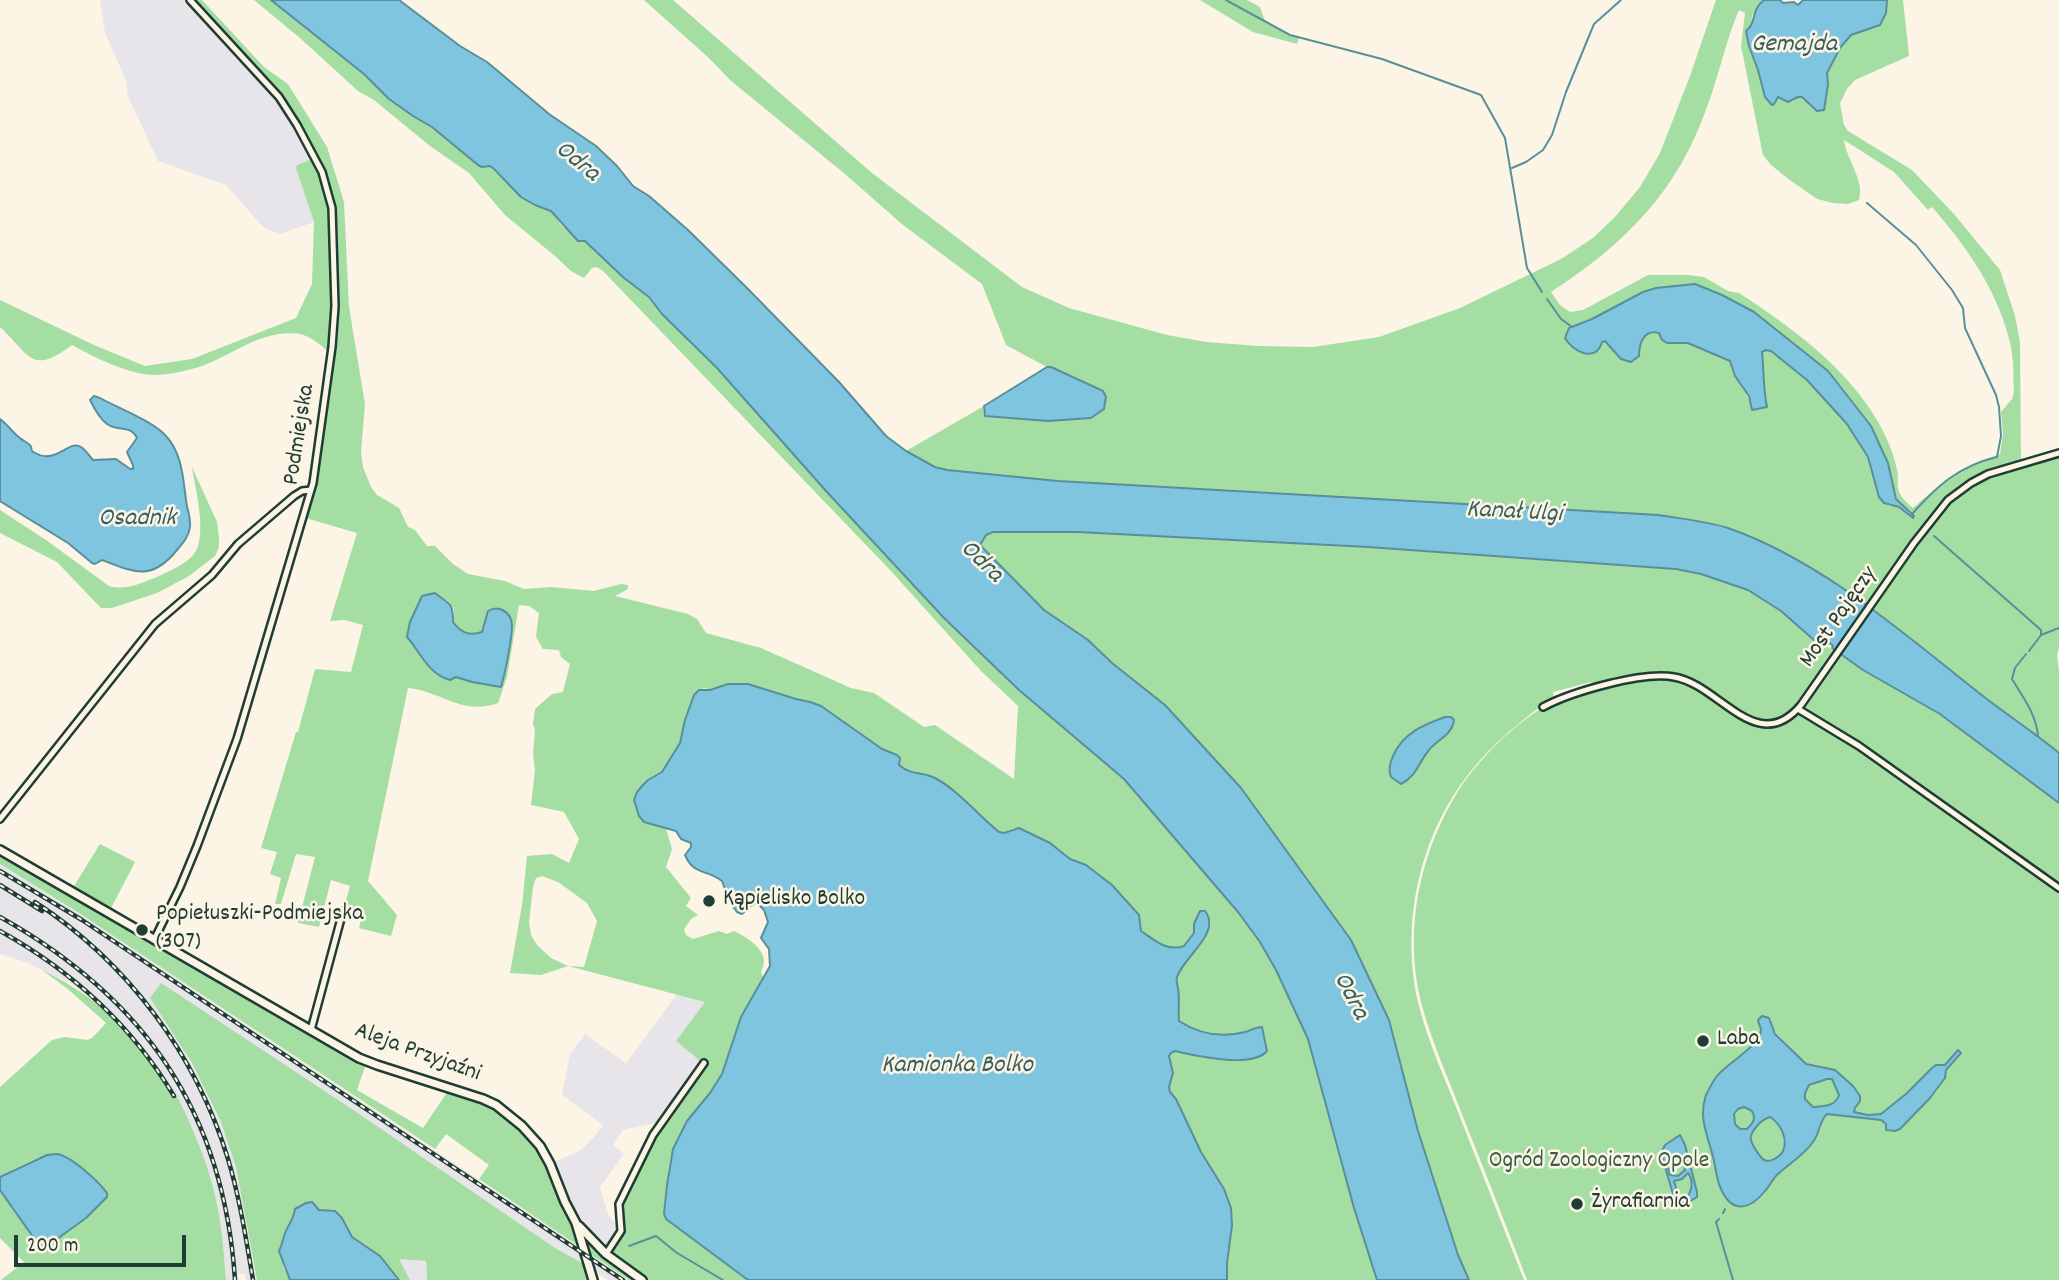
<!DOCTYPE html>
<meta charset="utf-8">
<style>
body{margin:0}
#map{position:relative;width:2059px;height:1280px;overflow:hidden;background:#fcf5e5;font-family:Dekko,sans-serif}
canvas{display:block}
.scale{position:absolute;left:14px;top:1235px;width:172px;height:32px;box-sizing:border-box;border:4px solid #1f3d34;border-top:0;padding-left:9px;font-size:21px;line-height:24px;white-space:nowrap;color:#1f3d34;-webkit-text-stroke:5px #fcf5e5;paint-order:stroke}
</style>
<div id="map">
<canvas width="2059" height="1280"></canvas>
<div class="scale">200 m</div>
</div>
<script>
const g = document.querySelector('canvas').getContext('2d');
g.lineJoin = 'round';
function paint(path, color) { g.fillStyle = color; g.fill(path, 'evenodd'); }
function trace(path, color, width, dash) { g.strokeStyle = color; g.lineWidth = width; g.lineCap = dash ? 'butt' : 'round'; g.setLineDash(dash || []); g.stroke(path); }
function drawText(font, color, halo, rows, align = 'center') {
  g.font = font + ' Dekko,sans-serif'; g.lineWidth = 5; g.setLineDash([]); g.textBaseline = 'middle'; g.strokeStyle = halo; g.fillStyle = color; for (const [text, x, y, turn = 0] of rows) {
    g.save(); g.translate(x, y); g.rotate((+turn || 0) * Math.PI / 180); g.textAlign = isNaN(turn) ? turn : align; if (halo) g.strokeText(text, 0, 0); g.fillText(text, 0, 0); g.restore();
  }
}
paint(new Path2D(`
 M100 0H190L269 85 315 158 297 165 314 222 280 234 263 227 226 185 158 161 127 94V83L105 33Z
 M0 864 79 913 629 1280H608L555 1248 355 1111 161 984 150 998 179 1041 201 1080 221 1122 236 1166 257 1280H246L245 1274H238L239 1280H226L222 1235 215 1196 197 1138 176 1097 174 1098 138 1047 119 1024 98 1003 70 983 25 962 0 954Z
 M677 994 706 1002 704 1063 658 1127 654 1123 627 1129 623 1130 613 1145 624 1154 600 1187 608 1214 621 1231 606 1254 576 1223 550 1164 581 1150 593 1138 603 1125 562 1095 570 1054 585 1034 626 1063Z
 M398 1259 426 1261 427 1280H410Z`), '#e7e5e9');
paint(new Path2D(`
 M190 0H202L264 67 288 84 327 147 344 202 349 307 365 404 361 452 363 467 371 487 377 495 399 508 408 527 415 530 427 546H435L453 564 468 574 505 581 524 589 551 587 594 591 621 584 628 585V589L615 596 688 614 697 619 706 633 761 648 851 688 874 693 924 727 935 725 1014 779 1018 706 981 671 890 570 603 271 597 267 592 268 584 278 571 271 555 256 505 215 469 173 430 146 374 100 358 91 300 38 254 0H271L280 6 364 74 389 99 413 116 432 127 482 167 490 166 496 173 535 205 551 211 562 226 585 241 624 278 649 297 662 314 717 368 826 491 944 618 1019 690 1124 779 1238 912 1260 942 1276 970 1308 1039 1354 1208 1377 1280H1227V1263L1232 1225 1231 1208 1224 1190 1201 1152 1176 1099 1170 1092 1169 1087 1173 1073 1169 1056 1171 1053 1175 1051 1204 1058 1242 1059 1267 1044 1261 1027C1255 1027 1251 1030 1245 1032 1222 1038 1199 1034 1179 1022L1177 976 1191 953 1205 938 1211 923 1205 911C1202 914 1196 920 1194 924 1193 928 1195 932 1193 935 1181 962 1156 941 1141 931L1139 915 1112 885 1086 865 1070 859 1050 843 1014 828 1003 833 999 832C978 816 959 791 935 778 921 770 913 777 899 765L900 758 897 755 882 749 821 706 810 702 796 699 748 684 710 690 704 688 694 695 680 743 662 772 648 780 637 792 651 824 666 828 672 849 666 867 691 898 686 906 698 915 691 919 684 929 686 935 693 939 719 931 727 934 734 931C745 936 764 948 764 961 764 965 762 970 761 973L764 978 741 1017 722 1074 710 1093 687 1121 673 1149 669 1165 664 1213 672 1225 689 1235 748 1280H629L479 1179 489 1165 446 1134 435 1149 79 913 0 864V850L71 891 100 844 135 862 109 912 367 1061 357 1090 423 1128 450 1088 496 1105 540 1146 568 1209 605 1254 621 1231 619 1204 653 1135 704 1064 676 1041 705 1002 568 966 541 975 510 973 522 905 527 856 552 854 569 863 579 839 564 812 531 805 535 770 533 755 535 730 533 724 535 709 552 694 563 692 570 664 561 657 559 650 543 649 536 637 539 613 529 606 519 605 507 677 498 703C462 716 441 691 408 688L368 881 397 915 391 936 359 928 362 916 343 911 350 886 331 880 319 927 298 923 315 857 296 854 281 904H275L281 878 270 874 277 852 261 848 296 732H298L315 669 351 672 363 625 345 620 330 621 357 533 302 517 313 483 331 354C323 347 311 336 300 334 262 328 232 356 199 367 186 371 171 374 157 375 131 376 94 357 72 345 31 376 30 355 0 327V300L94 345 145 366 192 359 296 318 312 284 314 222 296 168 297 165 315 158 288 110ZM435 593 448 601 454 609 453 622C461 633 469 636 482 632L488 611 493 608 501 609 512 624 505 674 500 687 472 682 431 670 407 637 410 622 422 596ZM542 876 558 882 587 903 597 921 584 967 568 966 551 958 537 945 531 935 529 923 533 887 536 878Z
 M644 0H673L872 173 1022 287 1069 308 1167 335 1206 342 1259 346 1313 347 1379 337 1460 308 1561 259 1593 238 1615 217 1640 187 1660 153 1690 76 1716 0H1764L1759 4 1752 16 1749 46 1758 70 1765 97 1776 102 1778 97 1792 102 1798 97H1802L1824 110 1828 85 1827 73 1835 56 1850 35 1877 27 1886 13 1887 0H1903L1909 56 1855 80 1847 89 1840 103 1844 125 1848 131 1912 170 1954 214 2000 270 2015 316 2020 342 2021 463 2059 453V647L2057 656 2059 670V753C2030 729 1998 709 1969 685 1896 627 1817 559 1728 528 1706 521 1682 519 1659 515L1058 481 947 470 925 462 906 451 984 406 983 410 987 417 1007 416 1041 421 1091 418 1101 412 1106 405V397L1103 391 1051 367H1047L1006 345 982 284 903 225 845 174 730 80 710 59ZM1739 10 1745 13 1741 46 1763 155 1771 165 1787 178 1817 199 1833 203 1848 204 1859 200C1865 180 1846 159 1844 140L1894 172 1928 210 1932 207C1967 247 1998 291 2010 343 2014 358 2013 376 2014 392L2012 399 2001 412 2003 434 2000 454C1964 465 1941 483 1913 508 1907 503 1898 495 1898 487 1897 481 1899 476 1897 470 1894 454 1886 435 1877 420 1846 367 1790 326 1739 293L1728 291 1704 277 1688 275H1648L1583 310 1570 312 1560 305 1551 292C1626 243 1677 192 1707 107 1719 75 1726 40 1739 10ZM1695 284 1722 295 1754 312 1828 371 1861 412 1893 483C1893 500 1904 505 1914 517L1899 507 1889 506 1884 503 1879 497 1868 457 1847 424 1807 380 1771 351 1766 350 1762 352C1764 371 1764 389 1767 407L1752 410C1748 392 1737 377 1730 361 1710 350 1690 340 1667 343 1665 340 1662 336 1659 334 1645 324 1639 346 1639 356L1621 359 1605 341 1602 342 1600 348 1585 354 1567 343 1584 321 1592 319 1643 292 1656 288Z
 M1200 0H1247L1260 7 1265 21 1290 35 1299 37 1297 44 1253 32Z
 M192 467 217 522 219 538V547L215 556 189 576 157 593 112 608H101L57 562 0 533V510L46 540 109 586C126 591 141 583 157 577 169 571 185 565 194 554 208 536 195 488 192 467Z
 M993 532H1078L1368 547 1676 569 1701 574 1748 590 1781 611 1814 639H1821L1828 647 1863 670 1940 714 2059 803V1280H1527C1506 1226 1485 1171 1463 1117 1449 1079 1431 1041 1421 1002 1403 929 1420 851 1460 788 1478 761 1511 727 1539 710 1545 707 1549 708 1554 706 1561 704 1567 699 1573 696 1579 693 1586 691 1593 689L1591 682 1553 692 1554 697C1524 718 1494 742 1471 771 1420 834 1400 922 1418 1002 1427 1040 1444 1076 1458 1112 1480 1168 1502 1224 1524 1280H1469L1458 1255 1418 1131 1389 1020 1351 940 1241 788 1165 706 1112 663 1088 640 1044 610 980 544 986 535ZM1758 1020 1774 1031 1806 1064 1833 1069 1853 1086 1855 1108 1853 1117 1828 1114 1825 1115 1814 1141 1807 1150 1774 1177 1768 1188 1731 1203C1719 1187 1719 1176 1714 1158 1709 1142 1702 1128 1703 1111 1704 1070 1760 1050 1761 1030 1761 1027 1759 1023 1758 1020ZM1958 1051 1961 1054 1946 1071 1945 1078 1937 1091 1900 1129 1891 1132 1882 1120 1877 1118 1886 1109 1940 1065H1945Z
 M42 970C105 1000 137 1039 173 1098L177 1096C196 1134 212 1173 219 1215 223 1236 224 1258 226 1280H1L24 1262 0 1238V1190L33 1237 43 1247H46L86 1218 104 1201V1189L63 1155C43 1151 18 1168 0 1177V1087L52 1040 65 1037 87 1040 92 1038 106 1023 69 990Z
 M161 983 355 1111 555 1248 589 1267 593 1280H427L426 1261 399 1259 410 1280H399L394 1273 364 1244 352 1237 339 1214 335 1211 319 1210 315 1207 296 1209C294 1219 286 1226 283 1236 282 1240 282 1244 280 1247L284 1269 289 1275 290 1280H257L236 1167 221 1122 192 1063 150 998Z
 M1827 1079H1832L1839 1095C1835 1107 1823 1106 1813 1107L1805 1099V1093L1809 1085Z
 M1733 1118a11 11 0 1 1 22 0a11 11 0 1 1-22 0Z
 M1770 1117C1788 1129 1791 1161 1764 1160L1750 1140C1751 1130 1760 1119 1770 1117Z`), '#a4dea3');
const water = new Path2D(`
 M271 0H399L460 46 487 62 549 114 596 146 617 166 633 186 649 196 688 230 747 288 839 382 886 436 906 451 935 467 947 470 1058 481 1659 515C1682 519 1706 521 1728 528 1817 559 1896 627 1969 685 1998 709 2030 729 2059 753V803L1940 714 1863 670 1832 648 1833 646 1830 643 1828 644 1821 639 1814 640 1781 611 1748 590 1701 574 1676 569 1368 547 1078 532H993L986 535 980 545 1044 610 1088 640 1112 663 1165 705 1241 788 1351 940 1389 1020 1418 1131 1458 1255 1469 1280H1377L1354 1208 1308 1039 1276 970 1260 942 1238 912 1124 779 1019 690 944 618 826 491 717 368 662 314 649 297 624 278 585 241H578L551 211 535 205 521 197 493 168 490 166 482 167 478 165 432 127 413 116 389 99 364 74Z
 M1764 0H1780L1783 3 1794 2 1798 5 1803 0H1887L1886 13 1880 25 1851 35 1840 48 1827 73 1828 85 1824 110 1817 111 1802 97H1798L1788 102 1778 97 1774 104 1772 105 1765 97 1758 70 1749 46 1746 31C1757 23 1750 11 1764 0Z
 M1695 284 1722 295 1754 312 1828 371 1871 426 1888 463 1896 499 1914 516 1913 518 1899 507 1884 503 1879 497 1868 457 1847 424 1807 380 1771 351 1766 350 1762 352C1764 371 1763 389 1767 407L1752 410 1749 396 1735 376 1730 361 1688 343H1667L1662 340 1659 333C1644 329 1639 343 1639 356L1631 362 1621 359 1605 341 1602 342C1596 364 1572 351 1565 338L1569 328 1592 319 1643 292 1656 288Z
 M1047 367H1051L1103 391 1106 397 1104 409 1091 418 1048 421 985 416 984 406Z
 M94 396 100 398C118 408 152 421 165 435 182 452 183 478 186 500 187 510 191 517 190 527 189 536 183 543 177 550 152 581 135 573 102 560L95 564 92 563 68 543 0 501V419C8 425 13 433 20 438 22 440 28 443 30 445 34 451 28 449 35 453 56 465 69 439 81 447 86 450 89 456 93 460L116 459 130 469H133V465L127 452 137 438C130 424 118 432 107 424 100 419 94 408 90 400Z
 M435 593C450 605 453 602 453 622 461 633 469 636 482 632L488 611C498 605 511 611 512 625 512 639 505 674 501 687L472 682 456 677 450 680C428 674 421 653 407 637L410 622 422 596Z
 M728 684H748L796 699 810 702 821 706 882 749 897 755 900 758 899 765C912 776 922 771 935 778 959 791 978 815 999 832L1004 833 1019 828 1050 843 1070 859 1086 865 1112 885 1139 915 1141 931C1155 940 1166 952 1184 946L1194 933V924L1200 911H1205C1222 933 1184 956 1177 977 1176 981 1177 984 1178 988 1180 1000 1178 1010 1179 1021 1199 1034 1222 1038 1245 1032 1252 1030 1255 1027 1262 1027L1267 1051C1252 1069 1196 1056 1175 1051L1171 1053 1169 1056 1173 1073 1169 1087 1170 1092 1176 1099 1201 1152 1224 1189 1231 1208 1232 1225 1227 1263V1280H748L666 1219 664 1214 667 1185 673 1149 687 1121 710 1093 722 1074 741 1017 770 966 769 949 761 938 768 922 764 910 757 903 750 906 742 914 737 912 730 903 722 881C707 869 694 876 685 855L691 847V843L681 839 676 831 644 822 639 816 634 800 637 792 642 786 648 780 662 772 680 743 685 720 694 695 699 690H710Z
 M1445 717H1451L1454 720C1452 735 1438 739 1429 750 1418 763 1417 776 1401 784L1391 777C1388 769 1390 764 1393 756 1403 733 1423 725 1445 717Z
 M1762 1016 1769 1018 1775 1034 1806 1064 1835 1070 1853 1086 1860 1096V1101L1855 1108 1854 1112 1868 1115 1881 1114 1907 1093 1932 1068 1936 1065H1945L1958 1050 1961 1053 1946 1070 1945 1078 1930 1098 1900 1129 1895 1131 1886 1130V1124L1881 1120 1827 1114C1819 1121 1820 1133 1813 1142 1804 1155 1790 1163 1778 1174 1772 1179 1770 1186 1765 1191 1750 1210 1732 1214 1721 1189 1716 1179 1716 1167 1713 1157 1708 1136 1698 1118 1706 1095 1709 1089 1713 1081 1717 1076 1726 1064 1760 1046 1761 1030 1761 1029 1758 1021 1758 1020ZM1827 1079H1832L1839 1095C1835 1107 1823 1106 1813 1107L1805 1099V1093L1809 1085ZM1744 1107 1752 1111C1756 1119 1754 1122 1747 1129H1740L1735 1124 1734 1114 1738 1109ZM1770 1117C1781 1124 1788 1139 1783 1151 1780 1157 1770 1163 1764 1160 1759 1156 1749 1141 1751 1136 1751 1134 1755 1128 1757 1126 1761 1121 1764 1119 1770 1117Z
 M1680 1135 1685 1145 1697 1192V1197L1685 1204 1673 1194 1661 1153 1665 1145ZM1679 1154 1683 1156 1685 1170 1678 1176 1670 1175 1667 1164 1669 1157ZM1688 1173C1694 1181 1692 1191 1686 1199H1683L1678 1195 1674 1181 1682 1179Z
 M57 1154C71 1156 98 1181 107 1193V1197L86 1218 46 1247H43L33 1237 0 1190V1177L47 1155Z
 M312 1202 319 1210 335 1211 342 1218 352 1237 380 1256 399 1280H290L279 1251C282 1245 283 1239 285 1233 289 1224 294 1218 295 1209L306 1203Z`);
paint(water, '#7fc5e0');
trace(water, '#598f9b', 2);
trace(new Path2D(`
 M1226 0 1290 35 1382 59 1481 95 1505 138 1527 268 1542 292
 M1512 168 1526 162 1543 150 1552 135 1566 92 1594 24 1621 0
 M1867 203 1916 245 1952 290 1963 308 1965 328 1996 395 1999 407 2001 436 1997 457C1959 466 1938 485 1912 514
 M1547 299 1561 319 1572 327
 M1934 536 2041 630V635
 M2029 651 2041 635 2059 628
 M2026 654 2015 668 2012 679C2023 697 2036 714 2038 736
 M1723 1213 1725 1209
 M1719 1219 1716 1222 1733 1280
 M629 1246 656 1236 677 1253 723 1280`), '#598f9b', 2);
const street = new Path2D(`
 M1543 707C1571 692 1643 671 1674 677 1719 684 1757 758 1801 705L1914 543 1948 500 1971 483 1988 474 2059 453
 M1798 709 1859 746 2059 888
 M0 819 155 624 212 575 238 544 294 496 302 491 311 490
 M154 940 180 887 197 846 237 739 313 483 332 347 335 306 332 208 322 172 297 125 279 97 190 0
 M311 1030 343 911
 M606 1254 621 1231 619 1204 653 1135 704 1063`);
const secondary = new Path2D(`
 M0 850 359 1058 377 1065 483 1099 496 1105 522 1126 540 1146 550 1164 565 1202 576 1223 593 1280
 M579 1226 606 1254 642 1280`);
trace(street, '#1f3d34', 10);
trace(secondary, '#1f3d34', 12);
trace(street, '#fcf5e5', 5);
trace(secondary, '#fcf5e5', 7);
const rail = new Path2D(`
 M0 871 82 920 623 1280
 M0 885 42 911
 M35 902C127 962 196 1054 228 1159 240 1199 246 1239 253 1280
 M0 917C145 998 224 1113 235 1280
 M0 931C72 971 132 1026 174 1096`);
trace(rail, '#1f3d34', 4.5);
trace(rail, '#fcf5e5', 2, [5]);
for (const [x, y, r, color] of [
 [709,901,7,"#1f3d34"],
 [142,930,7,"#1f3d34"],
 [1703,1041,7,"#1f3d34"],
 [1577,1204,7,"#1f3d34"]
]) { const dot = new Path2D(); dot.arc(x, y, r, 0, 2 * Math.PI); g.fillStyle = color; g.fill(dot); trace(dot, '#fcf5e5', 2.5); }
drawText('24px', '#1f3d34', '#fcf5e5', [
 ["Podmiejska",301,435,-81],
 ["Most Pajęczy",1840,618,-55],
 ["Aleja Przyjaźni",417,1054,20]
]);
drawText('24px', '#1f3d34', '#fcf5e5', [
 ["Kąpielisko Bolko",723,901],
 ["Popiełuszki-Podmiejska",156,916],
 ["(307)",156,944],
 ["Laba",1717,1041],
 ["Żyrafiarnia",1591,1204]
], 'left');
drawText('24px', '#3a5d4a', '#fcf5e5', [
 ["Ogród Zoologiczny Opole",1599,1163]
]);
drawText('italic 26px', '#375f5f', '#fcf5e5', [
 ["Gemajda",1794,46],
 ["Odra",576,163,39],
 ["Kanał Ulgi",1514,514,3],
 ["Osadnik",137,520],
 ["Odra",980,563,44],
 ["Odra",1349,997,63],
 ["Kamionka Bolko",957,1067]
]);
</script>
